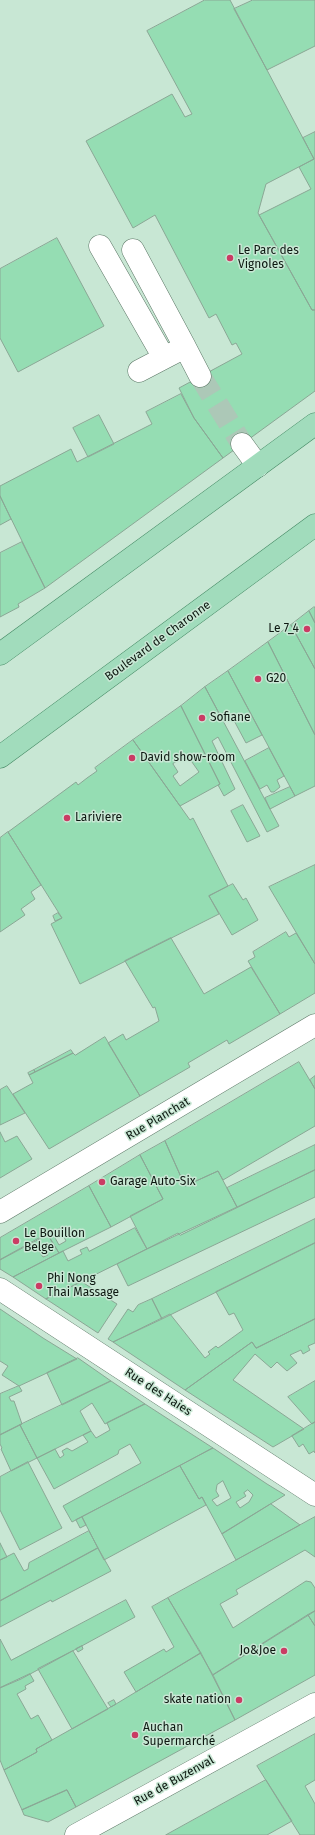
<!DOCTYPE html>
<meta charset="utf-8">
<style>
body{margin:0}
canvas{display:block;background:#c8e7d4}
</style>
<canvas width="315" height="1835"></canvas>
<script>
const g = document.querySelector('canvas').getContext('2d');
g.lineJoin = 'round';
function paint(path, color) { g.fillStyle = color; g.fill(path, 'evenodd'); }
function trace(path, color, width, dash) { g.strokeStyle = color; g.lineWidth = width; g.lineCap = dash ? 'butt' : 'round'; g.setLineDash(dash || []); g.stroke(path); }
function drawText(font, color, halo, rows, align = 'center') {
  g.font = font + ' "Fira Sans",sans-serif'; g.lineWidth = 3; g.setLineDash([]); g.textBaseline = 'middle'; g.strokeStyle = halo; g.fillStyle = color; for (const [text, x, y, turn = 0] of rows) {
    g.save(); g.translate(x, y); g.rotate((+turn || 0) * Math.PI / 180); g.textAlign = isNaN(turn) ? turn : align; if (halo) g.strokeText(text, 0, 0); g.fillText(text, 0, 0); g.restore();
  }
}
const building = new Path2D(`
 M205 0H230L314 159 266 184 258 213 312 310H315V391L223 458 194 418 179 388 242 354 236 343 232 345 216 314 209 318 155 215 133 228 86 141 172 94 185 117 192 114 147 31Z
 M253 0H315V46L267 70 234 9Z
 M315 132V310H312L259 215 311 189 299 167 314 159 303 138Z
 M57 238 104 326 18 372 0 338V269Z
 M181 394 194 418 223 458 45 588 0 496V486L71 449 77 462 152 424 146 412Z
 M99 415 114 444 88 457 73 428Z
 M0 496 11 519 0 525Z
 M22 542 45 588 18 604 19 607 0 617V553Z
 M314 607H315V623L309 611Z
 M309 611 315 623V669L291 625Z
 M291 625 315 669V735L268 642Z
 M268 642 315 735V786L295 796 228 671Z
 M228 671 262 735 246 743 230 713 227 714 225 711 220 715 205 687Z
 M205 687 279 826 267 832 218 737 212 741 235 789 224 796 218 785 220 784 181 706Z
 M181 706 220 784 180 806 133 740ZM187 755 199 772 180 786 173 776 178 772 173 764Z
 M133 740 190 820 193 818 228 886 209 896 219 914 80 984 51 924 62 918 8 832 76 782 78 785 87 778 97 771 95 768Z
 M269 748 284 776 277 780 280 787 274 792H271L267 785 260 789 245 761Z
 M290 787 295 796 270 809 265 798Z
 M243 805 260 836 247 842 231 811Z
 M8 832 41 885 31 892 35 899 21 909 25 915 0 932V838Z
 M315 865V964L269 887Z
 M233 884 243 900 246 898 258 920 232 935 209 896Z
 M58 913 62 918 55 921 53 916Z
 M286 932 289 937 296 933 315 964V993L280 1014 248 961 255 957 253 952Z
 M171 938 204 994 251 967 280 1014 229 1044 227 1040 188 1063 190 1067 140 1096 108 1043 123 1034 126 1040 159 1021 155 1007 153 1008 125 961Z
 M105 1037 140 1096 49 1149 13 1094 33 1083 29 1075 73 1053 75 1055Z
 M71 1050 73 1053 35 1072 34 1070Z
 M299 1062 315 1089V1126L223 1180 218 1171 185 1186 165 1141Z
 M34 1070 35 1072 29 1075 28 1073Z
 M315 1076V1089L310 1080Z
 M7 1086 25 1113 0 1125V1090Z
 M0 1132 5 1142 17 1136 32 1159 0 1178Z
 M165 1141 185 1186 218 1171 237 1207 147 1249 130 1216 163 1199 140 1155Z
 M315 1145V1170L237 1207 227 1188Z
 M140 1155 163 1199 111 1227 89 1186Z
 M315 1170V1197L128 1286 117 1264 178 1233 180 1235Z
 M89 1186 111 1227 59 1253 50 1238 54 1236 59 1245 66 1241 63 1235V1231L60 1228 0 1260V1238Z
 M315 1219V1243L162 1319 152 1299Z
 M135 1228 147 1249 46 1299 13 1277 63 1251 68 1261 82 1254 80 1250 87 1247 89 1251Z
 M47 1234 59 1253 13 1277 0 1269V1260ZM45 1250 48 1255 43 1257 39 1251Z
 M315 1243V1319L256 1348 252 1342 185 1390 113 1342 170 1314 205 1358 210 1354 208 1352 216 1346 218 1348 243 1330 234 1313 229 1315 216 1292Z
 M82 1282 117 1304 98 1333 46 1299Z
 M152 1299 162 1319 113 1342 108 1339 128 1309 133 1312 138 1305Z
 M0 1309 43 1338 77 1359 19 1386 2 1375 8 1366 0 1361Z
 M315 1319V1343L308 1346 310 1350 303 1354 301 1350 290 1355 297 1363 287 1371 277 1362 271 1368 255 1354 233 1380 304 1429 273 1447 185 1390 252 1342 256 1348Z
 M78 1358 111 1381 62 1405 47 1373Z
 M111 1381 145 1404 105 1424 92 1403 80 1411 91 1431 37 1458 20 1425Z
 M315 1381V1422L312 1424 288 1397Z
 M19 1386 22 1391 9 1397 11 1401H14L22 1424 0 1435V1394Z
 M145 1404 213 1448 72 1522 63 1506 141 1463 130 1444 119 1450 118 1454 54 1489 37 1458 55 1449 60 1458 64 1455 62 1451 67 1448 72 1451 88 1442 83 1435 91 1431 96 1438 110 1430 107 1423Z
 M315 1422V1453L314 1451 309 1454 303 1444 299 1447 292 1436Z
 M20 1425 37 1458 11 1471 1 1449 2 1448 0 1444V1435Z
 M213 1448 267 1484 285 1495 222 1534 202 1497 199 1499 180 1466ZM223 1481 231 1498 217 1506 212 1500 219 1496 216 1491 217 1485ZM248 1490 253 1495 249 1502 240 1508 236 1502 246 1496 244 1493Z
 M28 1462 62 1528 20 1550 0 1510V1477Z
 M180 1466 199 1499 202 1497 206 1505 104 1560 82 1517Z
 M271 1504 300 1525 236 1560 222 1534Z
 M82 1517 86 1525 80 1528 76 1520Z
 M315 1517V1557L305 1550 236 1590 238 1594 220 1604 233 1628 306 1581 311 1582 315 1588V1611L213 1675 168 1598Z
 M89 1531 98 1548 0 1601V1560L14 1553 24 1571 28 1569 29 1563Z
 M0 1543 7 1557 0 1560Z
 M98 1548 111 1571 52 1602 51 1600 0 1627V1601Z
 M168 1598 201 1653 136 1692 124 1672 164 1649 166 1652 174 1647 152 1607Z
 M126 1600 135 1617 21 1679 0 1688V1639L11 1660Z
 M315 1611V1626L308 1615Z
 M308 1615 315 1626V1675L235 1720 213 1675Z
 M82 1646 83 1649 78 1652 76 1649Z
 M73 1651 108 1709 72 1729 38 1669Z
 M201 1653 235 1720 76 1807 67 1790 22 1810 4 1770 37 1752 36 1749 116 1704Z
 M30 1674 34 1681 25 1686 26 1689 17 1694 31 1719 38 1715 52 1740 36 1749 37 1752 4 1770 0 1760V1688Z
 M114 1700 116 1704 111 1707 108 1703Z
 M315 1734V1780L305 1786 315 1804V1835H300L257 1766Z
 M266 1780 292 1821 267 1835H166Z
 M67 1790 76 1807 48 1822 24 1815 22 1810Z`);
paint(building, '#95ddb3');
trace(building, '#8aa795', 1);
trace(new Path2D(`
 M200 376 242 444`), '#acc8b7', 22, [22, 11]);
const minor = new Path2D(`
 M100 246 164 358
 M133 250 185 347
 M139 371 185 347 200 376
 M242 444 258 466
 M0 1212 315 1025
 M0 1289 315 1495
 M76 1835 315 1704`);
const major = new Path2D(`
 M0 654 315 424
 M0 757 315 525`);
trace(minor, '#5b7665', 23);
trace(major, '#448863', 23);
trace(minor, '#fff', 22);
trace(major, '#a1dcbc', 22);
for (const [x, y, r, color] of [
 [230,258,4,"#ca3c64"],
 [307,629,4,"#ca3c64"],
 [258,679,4,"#ca3c64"],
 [202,718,4,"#ca3c64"],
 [132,758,4,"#ca3c64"],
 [67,818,4,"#ca3c64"],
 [102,1182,4,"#ca3c64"],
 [16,1241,4,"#ca3c64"],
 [39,1286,4,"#ca3c64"],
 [284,1651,4,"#ca3c64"],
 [239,1700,4,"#ca3c64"],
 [135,1735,4,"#ca3c64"]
]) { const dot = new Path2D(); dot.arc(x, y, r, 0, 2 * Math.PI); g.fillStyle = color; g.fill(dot); trace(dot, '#c8e7d4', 1.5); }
drawText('12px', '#0d1811', '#c8e7d4', [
 ["Le Parc des",238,251],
 ["Vignoles",238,265],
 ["Le 7_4",299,629,"right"],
 ["G20",266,679],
 ["Sofiane",210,718],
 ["David show-room",140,758],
 ["Lariviere",75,818],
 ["Garage Auto-Six",110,1182],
 ["Le Bouillon",24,1234],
 ["Belge",24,1248],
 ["Phi Nong",47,1279],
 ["Thai Massage",47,1293],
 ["Jo&Joe",276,1651,"right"],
 ["skate nation",231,1700,"right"],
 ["Auchan",143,1728],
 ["Supermarché",143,1742]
], 'left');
drawText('12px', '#0d1811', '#c8e7d4', [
 ["Boulevard de Charonne",158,641,-36],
 ["Rue Planchat",158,1119,-31],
 ["Rue des Haies",158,1392,33],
 ["Rue de Buzenval",174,1781,-29]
]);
</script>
